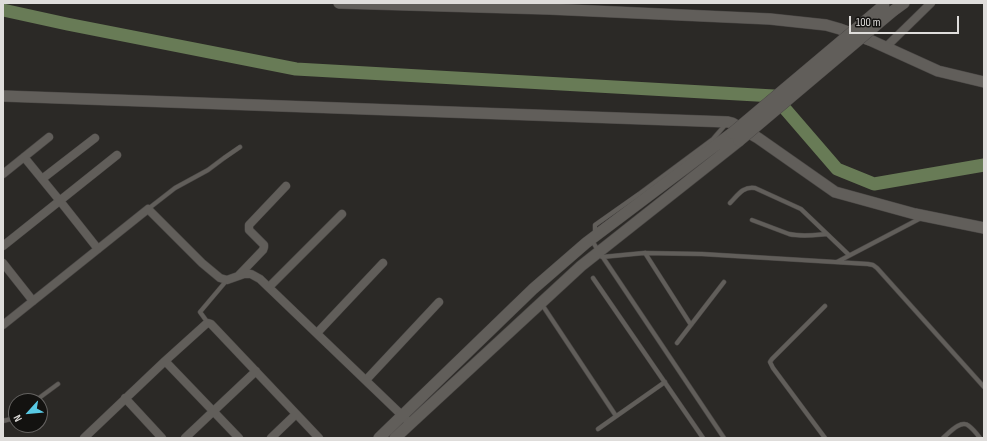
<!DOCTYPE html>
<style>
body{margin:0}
#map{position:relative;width:987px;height:441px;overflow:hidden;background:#2b2926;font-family:"Sofia Sans Condensed",sans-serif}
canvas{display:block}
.frame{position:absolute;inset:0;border:4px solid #dfdddb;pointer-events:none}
.north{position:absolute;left:8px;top:393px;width:40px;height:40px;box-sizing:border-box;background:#131210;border:1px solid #656361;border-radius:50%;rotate:243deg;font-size:11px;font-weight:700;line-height:16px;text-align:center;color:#dfdddb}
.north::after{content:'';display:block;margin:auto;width:14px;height:18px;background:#58c9e4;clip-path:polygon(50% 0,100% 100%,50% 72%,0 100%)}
.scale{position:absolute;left:849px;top:16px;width:110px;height:18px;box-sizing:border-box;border:2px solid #dfdddb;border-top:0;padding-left:5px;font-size:12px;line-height:14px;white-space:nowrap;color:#dfdddb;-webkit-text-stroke:3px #131210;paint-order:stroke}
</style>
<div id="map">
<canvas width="987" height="441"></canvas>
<div class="frame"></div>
<div class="north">N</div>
<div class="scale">100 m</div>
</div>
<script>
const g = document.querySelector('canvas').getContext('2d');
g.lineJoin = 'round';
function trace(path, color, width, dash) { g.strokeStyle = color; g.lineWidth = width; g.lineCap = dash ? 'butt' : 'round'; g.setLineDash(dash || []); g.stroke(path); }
trace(new Path2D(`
 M3 10 67 24 296 69 774 96 837 169 874 184 984 165`), '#687b56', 13);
const lane = new Path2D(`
 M730 203C738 195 743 186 755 188L801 209 849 255
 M148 209 175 188 208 170 224 158 240 147
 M752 220 789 234C802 237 815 235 827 234
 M595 234V225L639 194 713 139 726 124
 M592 241 724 438
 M645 253 691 325
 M602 257 644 253 702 254 868 264 873 265 877 268 984 387
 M837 262 921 218
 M593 278 703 438
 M541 303 616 416
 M208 323 200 312 227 280
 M677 343 724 282
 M35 401 58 384
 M3 421 11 419 16 415
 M598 429 665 382
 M825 438 773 368 770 362 772 359 825 306
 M943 438C949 433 961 419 969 426 973 429 977 434 980 438`);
const street = new Path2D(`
 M886 47 931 3
 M24 157 60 201 98 249
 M3 174 49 137
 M42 179 95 138
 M3 246 117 155
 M3 263 33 301
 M239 275 263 250 264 247V245L249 230V225L286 186
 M269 287 342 214
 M3 325 148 209 202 263 220 278 227 280 244 274H251L260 279 411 424
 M317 333 383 263
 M165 361 239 438
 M366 380 439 302
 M125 398 162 438
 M84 438 165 361 206 324 208 323 211 324 319 438
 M185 438 256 371
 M271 438 296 414`);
const secondary = new Path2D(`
 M339 3 549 9 770 19 826 25 840 29 872 41 938 71 984 82
 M893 11 904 3
 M3 96 728 122 732 123 758 138 835 192 915 214 984 228
 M379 438 533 289 586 243 732 133
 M395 438 581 266 739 141`);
trace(lane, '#494644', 5);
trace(street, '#494644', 9);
trace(secondary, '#494644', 12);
trace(lane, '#615e5a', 4);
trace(street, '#615e5a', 8);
trace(secondary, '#615e5a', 11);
const secondaryBridge = new Path2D(`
 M732 133 884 5
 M739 141 893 11`);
trace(secondaryBridge, '#494644', 12, []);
trace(secondaryBridge, '#615e5a', 11);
</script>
